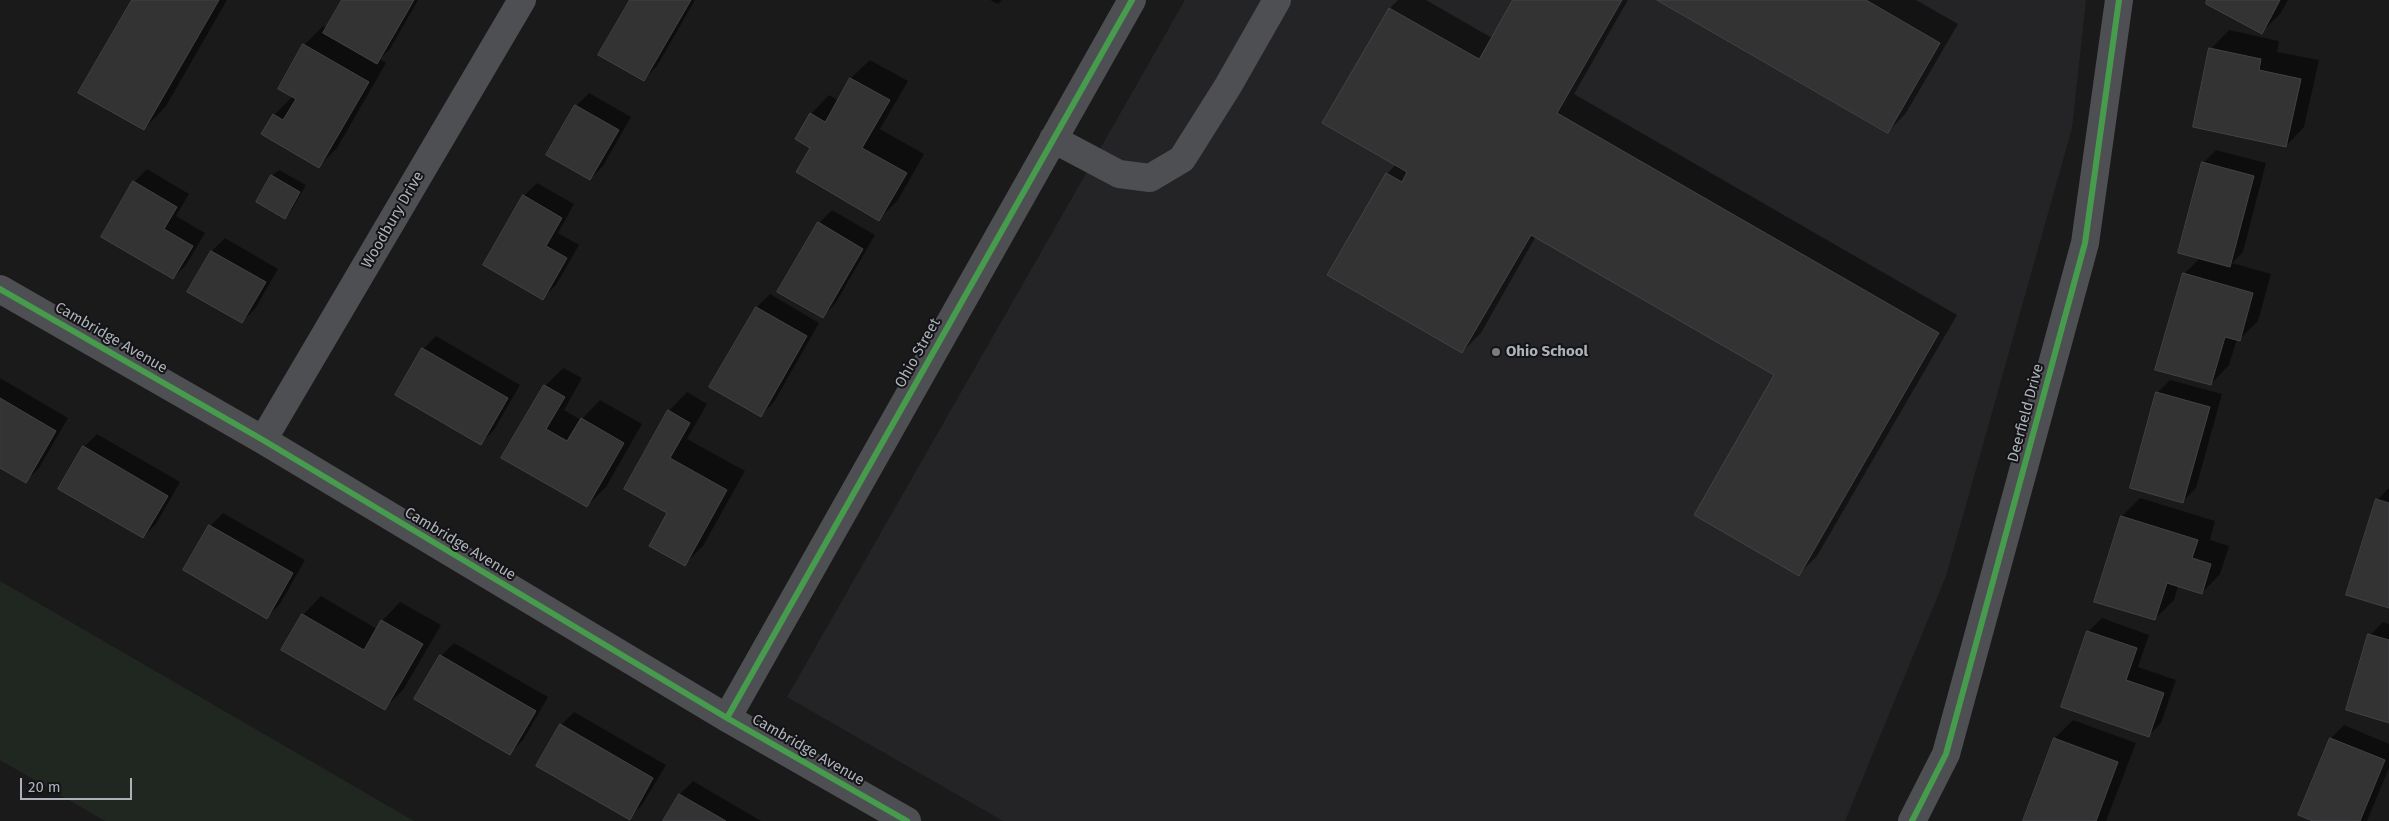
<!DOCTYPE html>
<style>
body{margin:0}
#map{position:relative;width:2389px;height:821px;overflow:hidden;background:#1a1a1a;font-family:"Fira Sans",sans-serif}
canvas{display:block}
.scale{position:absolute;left:20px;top:778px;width:112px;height:22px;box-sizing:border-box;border:2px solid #acb1ba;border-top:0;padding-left:6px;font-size:15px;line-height:18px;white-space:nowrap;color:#acb1ba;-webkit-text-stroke:4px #141416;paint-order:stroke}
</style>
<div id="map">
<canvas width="2389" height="821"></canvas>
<div class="scale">20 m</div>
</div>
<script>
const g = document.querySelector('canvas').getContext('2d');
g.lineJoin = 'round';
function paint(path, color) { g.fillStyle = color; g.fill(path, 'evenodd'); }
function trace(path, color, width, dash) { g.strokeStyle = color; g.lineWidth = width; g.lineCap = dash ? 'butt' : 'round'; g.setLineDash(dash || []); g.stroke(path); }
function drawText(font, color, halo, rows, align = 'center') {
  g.font = font + ' "Fira Sans",sans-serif'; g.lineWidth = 4; g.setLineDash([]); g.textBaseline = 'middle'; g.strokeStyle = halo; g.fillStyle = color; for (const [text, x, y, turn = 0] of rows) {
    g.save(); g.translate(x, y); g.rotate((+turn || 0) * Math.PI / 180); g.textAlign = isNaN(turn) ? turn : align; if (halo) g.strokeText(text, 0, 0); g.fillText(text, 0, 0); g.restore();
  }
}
paint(new Path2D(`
 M1185 0H2086L2072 128 1946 576 1845 821H1003L787 697Z`), '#242426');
paint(new Path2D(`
 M0 581 414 821H105L0 760Z`), '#202721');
paint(new Path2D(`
 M133 0H227L166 106 144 129Z
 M343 0H418L390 49 380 59 386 63 337 148 319 166 274 115 293 96 279 88 304 45 323 26 327 28Z
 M631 0H695L657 66 644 79Z
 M990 0H1002L998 4Z
 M1398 0H1426L1492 38 1514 0H1628L1574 94 1957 315 1817 556 1799 574 1776 375 1536 236 1481 333 1462 352 1387 174 1396 164 1324 123 1390 8Z
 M1659 0H1916L1958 24 1906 113 1888 132Z
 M2209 0H2288L2280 14 2262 32Z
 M2229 30 2279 41 2277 52 2319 60 2304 127 2286 146 2211 49Z
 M870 60 908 81 880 129 924 154 898 200 879 219 812 147 811 114 829 95 839 101 851 78Z
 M589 93 631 117 603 166 590 179 576 106Z
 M2216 150 2266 163 2243 252 2232 263 2271 274 2258 321 2239 340 2237 339 2229 365 2211 384 2184 274 2200 258 2203 163Z
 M147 169 189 194 176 216 205 233 186 265 173 278 134 182Z
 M279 170 306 185 291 211 285 217 272 176Z
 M537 183 574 204 558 233 579 245 556 285 543 298 524 196Z
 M832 210 875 235 835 304 822 317 819 223Z
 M225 238 278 269 255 309 242 322 189 291 212 251Z
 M770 294 819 323 774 402 761 415 757 307Z
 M436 336 520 385 494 430 481 443 423 349Z
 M563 368 582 378 564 410 581 420 600 400 642 424 606 487 587 506 503 458 545 386Z
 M0 378 68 418 39 468 26 481 0 466Z
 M2170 380 2222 394 2196 488 2183 501 2157 393Z
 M687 392 707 404 687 439 745 471 703 546 684 565 669 513V411Z
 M97 434 180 482 156 524 143 537 84 447Z
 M2389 488V607L2377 500Z
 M2140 498 2215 521 2210 540 2229 546 2220 574 2202 593 2178 586 2174 600 2155 619 2122 516Z
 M223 513 305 560 280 604 267 617 184 570 210 526Z
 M321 596 377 629 382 621 400 602 441 625 403 690 385 708 303 615Z
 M2102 618 2149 635 2138 667 2176 680 2161 723 2148 736 2062 706 2089 631Z
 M2383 622 2389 624V722L2370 635Z
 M454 643 548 697 523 740 510 753 441 656Z
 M574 712 666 765 642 805 629 818 561 725Z
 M2073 720 2136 743 2106 821H2024L2055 738Z
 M2344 725 2389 744V768L2367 821H2316L2300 814 2331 738Z
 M693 781 761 821H664L680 794Z`), '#0007');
const building = new Path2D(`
 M132 0H219L144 130 78 93Z
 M342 0H414L377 64 323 33Z
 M630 0H691L644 81 598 55Z
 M1513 0H1622L1557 113 1939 333 1799 576 1694 515 1774 375 1531 235 1462 353 1327 275 1386 173 1402 182 1407 172 1322 123 1389 8 1479 59Z
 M1657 0H1866L1940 43 1888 133Z
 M2207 0H2280L2262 34 2206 4Z
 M303 44 369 82 319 168 261 134 273 114 283 120 296 99 278 89Z
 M2209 48 2261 59 2259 70 2301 79 2286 147 2193 127Z
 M850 78 890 100 862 148 907 173 879 221 796 172 810 148 795 139 810 113 825 122Z
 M575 105 619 130 590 180 546 155Z
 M2202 162 2254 176 2230 267 2178 253Z
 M271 175 300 192 285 219 256 202Z
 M133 181 177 207 164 229 193 246 173 279 101 237Z
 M523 195 562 218 546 246 567 258 543 300 483 265Z
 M818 222 863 249 823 318 777 292Z
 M211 251 266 282 242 323 187 292Z
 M2183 273 2253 293 2240 341 2225 337 2211 385 2155 370Z
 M756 307 807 336 761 417 709 387Z
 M422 348 508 398 481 445 395 395Z
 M544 385 565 397 546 429 567 441 581 418 624 443 587 507 501 458Z
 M2156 392 2210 407 2183 503 2130 488Z
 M0 398 56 431 26 483 0 468Z
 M668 410 690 423 670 458 727 490 685 566 649 546 667 513 624 489Z
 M83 446 168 496 143 538 58 489Z
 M2376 499 2389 503V608L2346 595Z
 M2121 516 2198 540 2192 558 2211 564 2202 594 2167 583 2155 620 2094 602Z
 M209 525 293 573 267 619 183 570Z
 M302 614 364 650 381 620 423 644 385 710 281 650Z
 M2087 631 2137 648 2126 680 2164 693 2149 737 2061 707Z
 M2368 634 2389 640V723L2346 710Z
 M440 655 536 711 510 755 414 699Z
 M560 724 653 778 630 820 536 766Z
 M2054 738 2118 762 2096 821H2023Z
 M2330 738 2385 760 2360 821H2313L2298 815Z
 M679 794 726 821H663Z`);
paint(building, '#333334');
trace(building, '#424346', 1);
trace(new Path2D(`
 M1053 139 1119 174 1150 178 1182 159 1228 86 1277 0
 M0 289 263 440 727 718 907 821
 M263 440 522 0
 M727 718 1132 0
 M1912 821 1946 754 2085 243 2119 0`), '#4e4f53', 28);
trace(new Path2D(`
 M0 289 263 440 727 718 907 821
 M727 718 1132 0
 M1912 821 1946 754 2085 243 2119 0`), '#469c4c', 6);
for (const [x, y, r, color] of [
 [1496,352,5,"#797c82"]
]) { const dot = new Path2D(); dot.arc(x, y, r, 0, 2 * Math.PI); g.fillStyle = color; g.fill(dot); trace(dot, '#141416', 2); }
drawText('15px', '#acb1ba', '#141416', [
 ["Woodbury Drive",393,220,-60],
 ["Cambridge Avenue",111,338,30],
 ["Ohio Street",918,353,-61],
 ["Deerfield Drive",2026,413,-75],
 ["Cambridge Avenue",460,544,31],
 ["Cambridge Avenue",808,750,30]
]);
drawText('bold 15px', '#acb1ba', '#141416', [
 ["Ohio School",1506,352]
], 'left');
</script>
